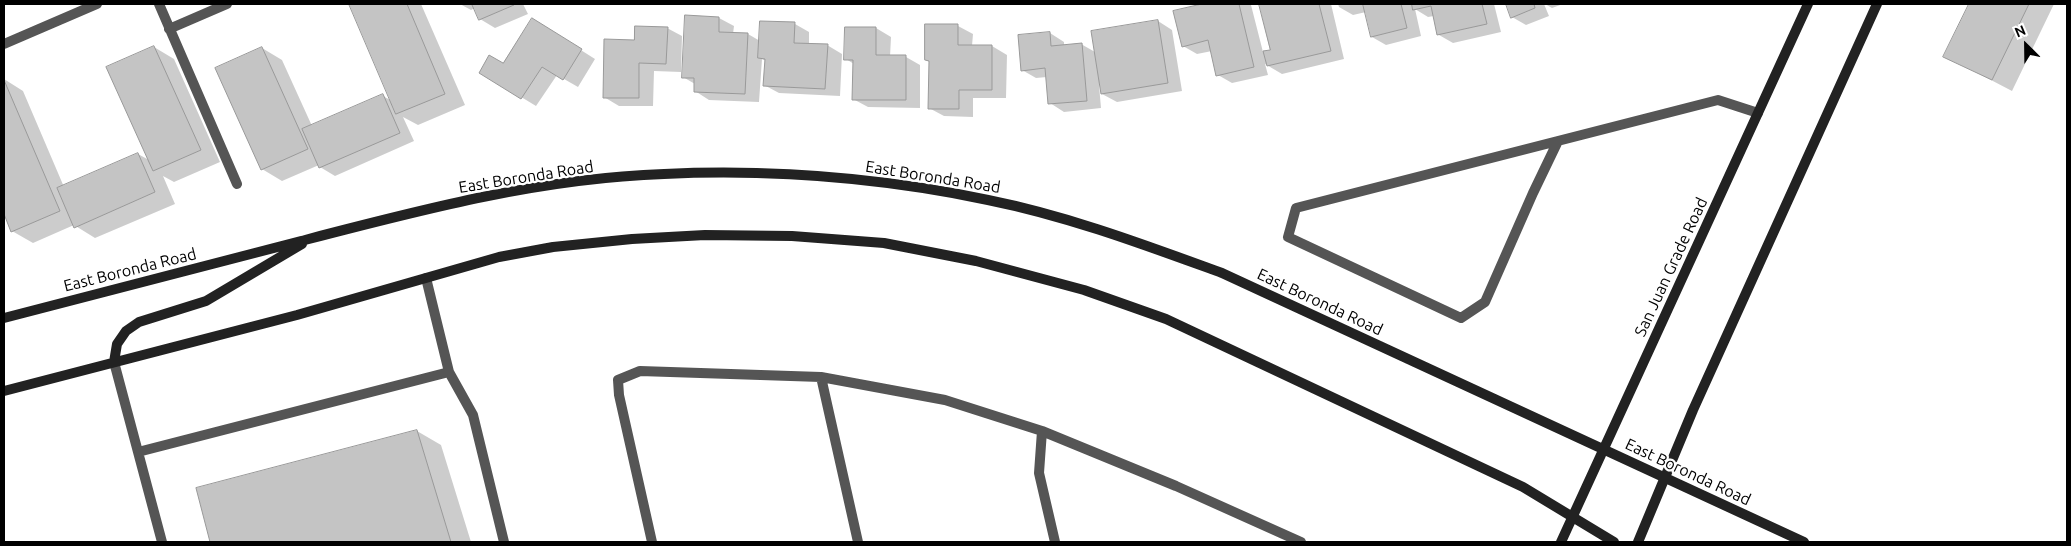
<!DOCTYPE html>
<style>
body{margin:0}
#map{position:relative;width:2071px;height:546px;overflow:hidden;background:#fff;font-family:Ubuntu,sans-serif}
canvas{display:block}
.frame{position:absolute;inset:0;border:5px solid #000;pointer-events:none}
.north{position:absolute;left:2001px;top:20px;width:50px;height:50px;-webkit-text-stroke:4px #fff;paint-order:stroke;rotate:337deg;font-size:14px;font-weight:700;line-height:20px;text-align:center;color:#000}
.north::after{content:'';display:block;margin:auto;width:18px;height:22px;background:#000;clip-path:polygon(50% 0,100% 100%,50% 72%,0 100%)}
</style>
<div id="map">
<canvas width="2071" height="546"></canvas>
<div class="frame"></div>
<div class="north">N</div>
</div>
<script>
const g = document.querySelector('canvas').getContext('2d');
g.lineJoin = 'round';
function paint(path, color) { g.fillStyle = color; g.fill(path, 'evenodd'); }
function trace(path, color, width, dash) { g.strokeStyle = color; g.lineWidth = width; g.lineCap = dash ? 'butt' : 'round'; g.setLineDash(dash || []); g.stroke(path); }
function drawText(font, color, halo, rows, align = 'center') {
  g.font = font + ' Ubuntu,sans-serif'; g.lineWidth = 4.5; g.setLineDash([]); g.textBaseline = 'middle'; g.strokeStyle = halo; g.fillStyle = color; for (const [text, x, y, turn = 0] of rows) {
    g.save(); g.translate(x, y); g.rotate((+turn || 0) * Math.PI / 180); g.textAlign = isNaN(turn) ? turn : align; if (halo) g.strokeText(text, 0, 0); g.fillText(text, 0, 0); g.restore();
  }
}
paint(new Path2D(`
 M351 4H421L465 105 418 125 403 117 414 141 335 176 320 167 319 165 282 181 262 169V48L282 60 312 126 383 96 392 101Z
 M460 4H523L528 14 495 28 480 19 475 8 471 10Z
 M1207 4 1251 5 1263 52 1272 51 1260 4H1331L1344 59 1282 74 1265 64 1268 75 1232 83 1218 75 1212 51 1197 54 1183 46 1175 12Z
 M1338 4H1494L1501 32 1453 43 1439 35 1434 16 1428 17 1415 9 1421 36 1386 45 1372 37 1366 12 1353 15 1339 7Z
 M1507 4H1544L1549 16 1526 25 1512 17Z
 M1545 4H1563L1552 8Z
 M1970 4H2054L2012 91 1945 56Z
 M686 16 719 18 734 26 733 34H748L760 41 795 24 809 32V44L827 45 842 54 840 96 779 93 764 85 766 61 762 59 759 102 709 100 695 91V84L683 77Z
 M1158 21 1172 30 1182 91 1117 102 1102 94 1101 84 1099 85 1101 108 1064 112 1050 103 1047 77 1036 78 1022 70 1050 33 1064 42V46L1081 44 1095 52Z
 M926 25 958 26 973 34 972 46H992L1007 55 1006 98H973V117L944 116 929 108 930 62 926 60Z
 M546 28 595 59 578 87 557 75 536 106 480 72 503 65Z
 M667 28 682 36 681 72 654 71 653 106H619L604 97 636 41Z
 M846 28H876L891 37 890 57H906L920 65V108L868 107 853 99 854 64 846 59Z
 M154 47 174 59 220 162 174 182 163 176 175 204 95 238 74 225 33 243 12 231 4 211V79L23 91 64 187 138 154 149 160Z
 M417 431 441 445 471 542H211L198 489Z`), '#0003');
const building = new Path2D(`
 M349 4H407L445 94 396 114Z
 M472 4H513L514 5 479 20Z
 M1202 4H1239L1254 67 1216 76 1208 40 1182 47 1173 11Z
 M1259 4H1319L1331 51 1267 66 1263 51 1270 50Z
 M1363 4H1401L1407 28 1371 37Z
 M1412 4H1482L1487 24 1437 35 1431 6 1413 10Z
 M1506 4H1534L1535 8 1511 18Z
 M1969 4H2029L1992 80 1943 57Z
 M685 15 719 17V32L748 33 745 94 694 92V78H682Z
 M532 18 582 49 563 80 542 67 521 99 479 73 489 55 503 63Z
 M1158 20 1168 83 1101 94 1091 31Z
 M760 21 795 22 794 43 828 44 825 89 763 86 765 59 758 58Z
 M925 24H958V45H992V90H959V109H928L929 61 925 60Z
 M635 26 668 27 666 64 639 63V98H603L604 39 634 40Z
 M845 27H876V55H906V100H852L853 60H844Z
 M1050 32 1051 46 1082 43 1087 101 1048 104 1045 68 1021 71 1018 35Z
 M154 46 201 150 153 171 106 67Z
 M262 47 308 149 261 170 215 68Z
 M4 80 60 211 11 232 4 214Z
 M383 94 400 133 319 168 302 129Z
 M138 153 155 192 74 228 57 188Z
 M417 430 451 542H210L196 488Z`);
paint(building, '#c4c4c4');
trace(building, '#999', 1);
trace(new Path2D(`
 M159 4 237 184
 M169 29 227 4
 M4 44 97 4
 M1558 141 1533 193 1485 302 1461 318 1288 237 1296 208 1718 100 1758 113
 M426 278 449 372 473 415 504 542
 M114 362 162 542
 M821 377 858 542
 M1042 431 1039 473 1055 542
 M138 452 449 372
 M652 542 619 395 618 380 640 371 821 377 945 400 1042 431 1176 486 1301 542`), '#555', 10);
trace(new Path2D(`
 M4 318C103 293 202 267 301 241 420 210 541 178 664 174 772 169 882 178 988 200 1068 216 1145 245 1222 273L1804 542
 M114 362 117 344 126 331 139 322 206 301 302 244
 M4 391 297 315 499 257 553 247 632 239 705 235 792 236 884 243 976 261 1084 290 1166 319 1523 487 1614 542
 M1561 542 1808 4
 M1638 542 1693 410 1877 4`), '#222', 10);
drawText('16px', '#000', '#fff', [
 ["East Boronda Road",526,177,-9],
 ["East Boronda Road",933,177,9],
 ["San Juan Grade Road",1671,267,-65],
 ["East Boronda Road",130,270,-14],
 ["East Boronda Road",1320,302,25],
 ["East Boronda Road",1688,472,25]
]);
</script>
